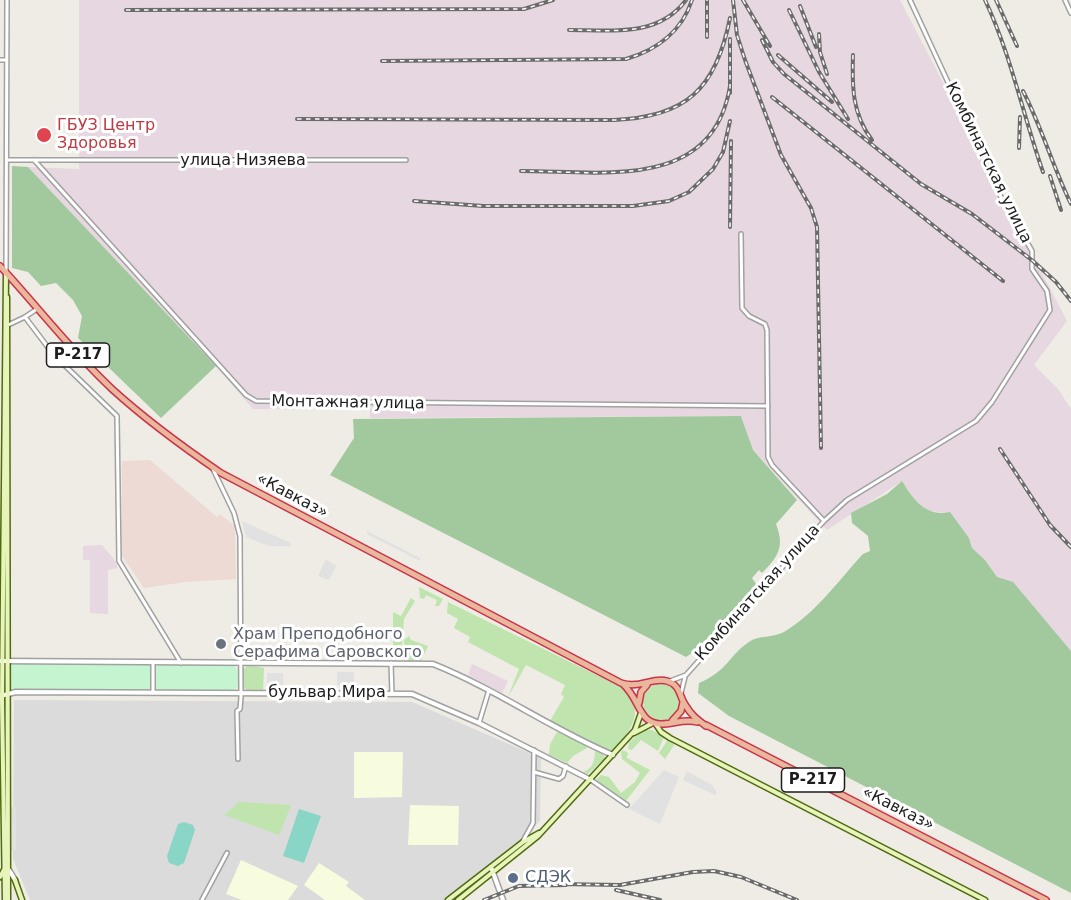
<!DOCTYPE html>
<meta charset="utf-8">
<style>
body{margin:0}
canvas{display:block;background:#eeece4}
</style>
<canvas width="1071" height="900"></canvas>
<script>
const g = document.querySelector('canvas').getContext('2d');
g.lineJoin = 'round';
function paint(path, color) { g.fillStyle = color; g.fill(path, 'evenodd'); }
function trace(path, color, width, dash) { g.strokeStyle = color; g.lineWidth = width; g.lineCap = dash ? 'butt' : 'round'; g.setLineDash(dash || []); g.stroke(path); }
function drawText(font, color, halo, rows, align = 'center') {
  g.font = font + ' "DejaVu Sans",sans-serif'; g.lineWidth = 6; g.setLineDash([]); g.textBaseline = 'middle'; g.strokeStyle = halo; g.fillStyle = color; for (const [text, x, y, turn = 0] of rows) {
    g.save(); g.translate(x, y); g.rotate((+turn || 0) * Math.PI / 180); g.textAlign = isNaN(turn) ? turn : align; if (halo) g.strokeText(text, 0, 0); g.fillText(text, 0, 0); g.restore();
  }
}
paint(new Path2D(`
 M14 700 412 702 541 758 540 821 457 900H30L13 859Z`), '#dbdbdb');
paint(new Path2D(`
 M150 460 217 517 220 514 235 526 236 579 186 582 144 588 122 556V461Z`), '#eddad5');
paint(new Path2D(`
 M79 0H900L1067 321 1034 365 1058 389 1071 409V651L1013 583 997 577 985 560 972 548 969 538 946 513 925 510 915 500 902 481 827 530 753 450 741 416 370 418V408L253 409 216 366 28 167 79 169Z
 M102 545 117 563V568L108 570V614L90 613V560H83V546Z
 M472 664 508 681 502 693 468 675Z`), '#e6d7e1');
paint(new Path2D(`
 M354 752H403L402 797 354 798Z
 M410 805 459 806 458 845H408Z
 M241 860 298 886 288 900H242L226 894Z
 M319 863 349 882 346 886 365 900H325L304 885Z`), '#f7fcdf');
paint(new Path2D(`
 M419 587 443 599 439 606H435L437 600 426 595 424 599 420 598Z
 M411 598 415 601 404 619 401 658 395 661 393 656V612L401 616Z
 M448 602 625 689C646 712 630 731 614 750L609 751 565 731 550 721 564 697 561 694 565 685 526 665 508 697 519 669 468 642 470 637 454 628 458 619 447 613Z
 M409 636 411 640 428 646 421 661 409 662 404 659V640Z
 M248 665 264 668 263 691H249L244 688 242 671Z
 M643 702a18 18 0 1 1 36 0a18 18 0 1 1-36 0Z
 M644 730H652L664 737 658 751 641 740 632 750 628 749 629 742Z
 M557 732 586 745 587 748 573 756 567 763 549 755 550 744Z
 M667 741H672L674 745 665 759 659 753Z
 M623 750 628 753 627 758 650 770 626 801 596 780 601 775 609 777 621 793 635 782 640 773 622 759 621 752Z
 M595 751 603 754 605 758 588 774 583 772C593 769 595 759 595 751Z
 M239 802 291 805 279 835 224 815Z`), '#bfe4ae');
paint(new Path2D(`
 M12 166 28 167 216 366 161 418 78 338 82 316 73 300 56 283 41 286 28 272 12 268Z
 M741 416 753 450 797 500 776 524C785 547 778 557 762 573L759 570 752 578 756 584 706 644 686 657 330 475 354 438 353 419Z
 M902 481C914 500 925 517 950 512L969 538 972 548 985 560 997 577 1013 582 1071 651V893L729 716 698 693 699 683C728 671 729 655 749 642 758 635 774 638 784 632 816 613 838 581 863 554L870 551 868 536 852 523 851 513 887 494Z`), '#a2c99d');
paint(new Path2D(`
 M0 662 153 664V693L16 692 0 696Z
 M158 665 233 666 238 669V686L233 691H157L155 688V669Z`), '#c5f4d1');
paint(new Path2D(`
 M299 809 321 816 304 863 283 856Z
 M184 822 193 825 195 830 184 863 178 866 169 863 167 856 178 824Z`), '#89d6c6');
paint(new Path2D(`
 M242 521 291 543V546H269L246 537Z
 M367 531 420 558V561L367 534Z
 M326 559 336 566 329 580 318 576Z
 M356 655H381V662L355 661Z
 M337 672H354V685H337Z
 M267 673H283V685H267Z
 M664 770 679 777 660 824 629 809Z
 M687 771 712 785 717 793 715 795 683 780Z
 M9 807H16V849L9 853Z`), '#e1e1e1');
const minor = new Path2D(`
 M1065 0 1071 13
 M0 60H7
 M8 160H406
 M34 160 246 395 256 401 768 406
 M741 234 742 308 749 316 765 324 767 330 768 457 772 465 824 521
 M6 271 7 0
 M25 317 37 309
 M6 326 25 317 53 354 117 416 119 561 181 663
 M213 469 234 513 240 536 241 697 240 709 237 711 238 759
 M391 663 392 694
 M153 664V693
 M670 681 686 675 824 521 847 500 976 421 992 402 1050 310 1047 291 1032 269V251L1001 197 910 0
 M681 693 685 677
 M479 723 489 690
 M534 772 559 779 563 776 566 766
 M591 780 627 805
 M523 841 533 823 534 750
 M202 900 227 853`);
const tertiary = new Path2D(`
 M0 661 433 664C496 689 551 729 613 755
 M0 696 16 692 412 694 479 723 591 780
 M491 867 503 900
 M9 870 15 880`);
const secondary = new Path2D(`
 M7 297 8 900
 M655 723 661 732 670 738 985 900
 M634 733 653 723
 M0 877 5 868
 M15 880 22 900
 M5 900 2 700 6 273
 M448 900 523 842 539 833
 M458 900 538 836 635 730 641 713`);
const trunk = new Path2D(`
 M0 266C38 307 71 351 112 389 146 420 183 447 221 473L621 683C640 689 652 677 667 681 681 685 679 697 686 706 691 715 698 720 706 726
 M623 684C636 696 638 711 647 719 661 731 680 717 697 722
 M639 703 641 692 647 685
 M672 721 681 711 683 702
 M706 725 1046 900`);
trace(minor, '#a1a1a1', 6);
trace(tertiary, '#a1a1a1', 7);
trace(secondary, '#506b0e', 7);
trace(trunk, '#ca334c', 8);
trace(minor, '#fff', 3);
trace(tertiary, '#fff', 4);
trace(secondary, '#e7f4bc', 4);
trace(trunk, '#e9b89c', 5);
const rail = new Path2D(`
 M733 0 737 35 745 60 781 155 811 208 817 227 821 448
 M743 0 770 46
 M985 0C1011 55 1023 115 1043 172
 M996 0 1017 46
 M800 6 816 47
 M126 10 524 9 553 0
 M789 10 819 72 848 119
 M569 30C610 30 658 38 686 0
 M819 34 820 52 827 74
 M707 37V0
 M730 39V93
 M762 40 773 62 784 74 921 184 972 214 1033 261 1056 282 1071 301
 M778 55 832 102
 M853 55C852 86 852 114 872 140
 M382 61 626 59C657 50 682 31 692 0
 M1023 91C1042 128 1053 167 1071 204
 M772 97 1003 281
 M297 119 614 120C686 117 716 89 730 18
 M1019 148 1020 117
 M521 171C601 171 713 192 730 86
 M1050 176 1061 210
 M414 201 483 206H633L669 201 689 192 713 169 723 152 730 121
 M730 227 731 141
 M1000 449 1050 525 1071 547
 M559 884 620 885 693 872 714 871 741 877 797 900
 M616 890 660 900
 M484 900 519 886 566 885`);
trace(rail, '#6b6b6b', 4);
trace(rail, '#fff', 1.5, [4.5]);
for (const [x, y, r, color] of [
 [44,135,8,"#e0444e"],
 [221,644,6,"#6b7280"],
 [513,878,6,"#5c6f8a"]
]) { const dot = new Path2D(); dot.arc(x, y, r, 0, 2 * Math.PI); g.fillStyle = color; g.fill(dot); trace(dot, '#fff', 2); }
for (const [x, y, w] of [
 [78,355,63],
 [813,780,63]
]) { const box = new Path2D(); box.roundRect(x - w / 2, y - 12, w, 24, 4.5); g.fillStyle = '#fff'; g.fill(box); trace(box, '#1d1d1d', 1.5); }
drawText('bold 15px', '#1d1d1d', null, [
 ["Р-217",78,355],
 ["Р-217",813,780]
]);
drawText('16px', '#be3a42', '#fff', [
 ["ГБУЗ Центр",57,126],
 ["Здоровья",57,144]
], 'left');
drawText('16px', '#1d1d1d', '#fff', [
 ["улица Низяева",243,161],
 ["Комбинатская улица",988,163,64],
 ["Монтажная улица",348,403,1],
 ["«Кавказ»",292,496,28],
 ["Комбинатская улица",758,593,-48],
 ["бульвар Мира",327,693],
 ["«Кавказ»",898,809,27]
]);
drawText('16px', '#5b616d', '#fff', [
 ["Храм Преподобного",233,635],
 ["Серафима Саровского",233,653]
], 'left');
drawText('16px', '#4e5e75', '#fff', [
 ["СДЭК",525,878]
], 'left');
</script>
